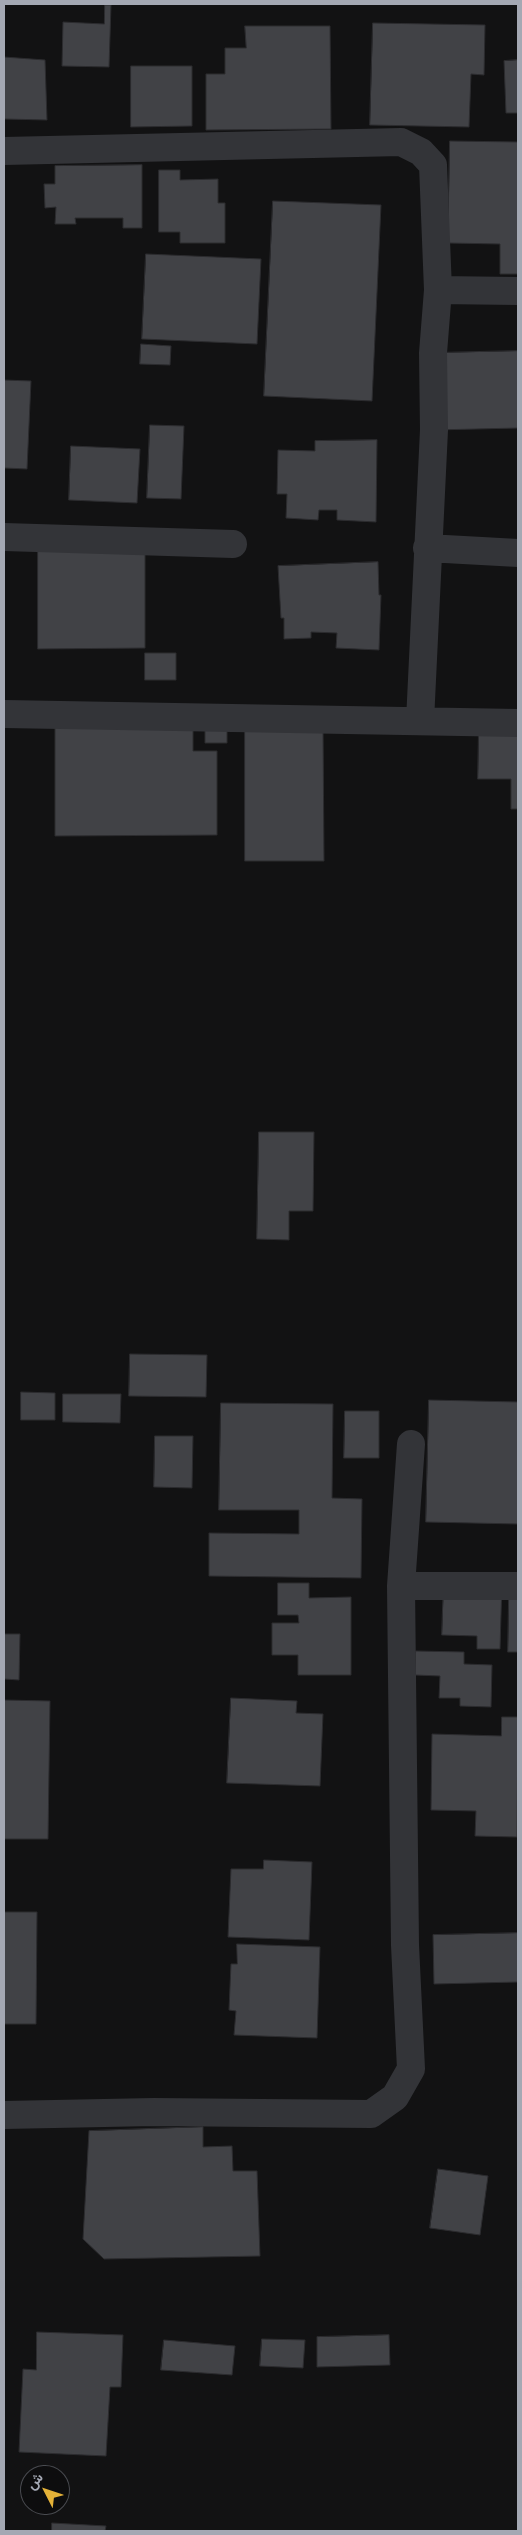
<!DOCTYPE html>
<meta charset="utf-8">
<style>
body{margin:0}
#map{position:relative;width:522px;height:2535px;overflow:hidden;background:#121213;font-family:"Asap Condensed",Vazirmatn,sans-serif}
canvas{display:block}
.frame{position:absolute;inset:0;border:5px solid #a4a8b3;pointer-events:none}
.north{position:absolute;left:20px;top:2465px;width:50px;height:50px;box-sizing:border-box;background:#0d0d0e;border:1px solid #494b50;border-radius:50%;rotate:311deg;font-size:14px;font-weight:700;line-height:20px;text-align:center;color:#a4a8b3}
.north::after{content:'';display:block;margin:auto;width:18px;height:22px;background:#e5b238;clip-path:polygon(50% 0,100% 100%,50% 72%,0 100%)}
</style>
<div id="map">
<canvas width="522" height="2535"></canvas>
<div class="frame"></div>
<div class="north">ش</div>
</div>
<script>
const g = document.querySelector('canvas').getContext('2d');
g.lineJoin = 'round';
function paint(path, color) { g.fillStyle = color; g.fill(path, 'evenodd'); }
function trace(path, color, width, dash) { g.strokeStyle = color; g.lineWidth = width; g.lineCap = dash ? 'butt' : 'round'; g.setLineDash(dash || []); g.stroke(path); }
const building = new Path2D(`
 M105 5H111L109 67 62 66 63 22 104 24Z
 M373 23 485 25 484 75 471 74 469 127 370 125Z
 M245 26H330L331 129 206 130V74H225V48H246Z
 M4 57 45 60 47 120 4 119Z
 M518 60V113H506L504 61Z
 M131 66H192V126L131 127Z
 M450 141 518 142V274H500V244L448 243Z
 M142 165V228H123V218H75L76 224H55L56 207 45 208 44 184H55V166Z
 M159 170H180V180L218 179V203H225V243H180V232H159Z
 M273 201 381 205 372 401 264 396Z
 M146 254 261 259 257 344 142 339Z
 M141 344 171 346 170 365 140 364Z
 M518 351V428L434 430 433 353Z
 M4 380 31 381 27 469 4 468Z
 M150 425 184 426 181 499 147 498Z
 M377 440 376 522 337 520V510H319L318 520 286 518 287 494H277L278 450 315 451V441Z
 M71 446 140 449 137 503 69 500Z
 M38 549H145V648L38 649Z
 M378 562 379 595H381L379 650 336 648 337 633 311 632V638L284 639V618H281L278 566Z
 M145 653H176V680H145Z
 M227 718V743H205V719Z
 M193 725V751H217V835L55 836V726Z
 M479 728 518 729V809H511V779H478Z
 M245 729H323L324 861H245Z
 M259 1132H314L313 1211H289V1240L257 1239Z
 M130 1354 207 1355 206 1397 129 1396Z
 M21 1392 55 1393V1420H21Z
 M63 1394H121L120 1423 63 1422Z
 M429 1400 518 1402V1524L426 1522Z
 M221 1403 333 1404 332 1498 362 1499 361 1578 209 1576V1533L299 1534V1510H219Z
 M345 1411H379V1458H344Z
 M155 1436H193L192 1488 154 1487Z
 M444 1580H502L500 1649H477V1636L442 1635Z
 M278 1583H309V1598L351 1597V1675H298V1655H272V1623H299L298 1615H278Z
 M509 1599H518V1652H508Z
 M4 1634H20L19 1680 4 1679Z
 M416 1651 464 1652V1664L492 1665 491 1707 460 1706V1698H439L440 1676 415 1675Z
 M231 1698 297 1701 296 1713 323 1714 320 1786 227 1783Z
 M4 1700 50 1701 48 1839H4Z
 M502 1717H518L517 1837 475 1836 476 1811 431 1810 432 1734 501 1736Z
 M264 1860 312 1862 309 1940 228 1937 231 1869H263Z
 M4 1912H37L36 2024H4Z
 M518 1933V1982L434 1984 433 1935Z
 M237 1944 320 1947 317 2038 234 2035 236 2011 229 2010 231 1964H237Z
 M203 2127V2147L232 2146 233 2171H257L260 2256 104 2259 83 2239 89 2131Z
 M438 2169 488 2176 480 2235 430 2228Z
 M37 2332 123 2335 121 2387H110L106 2456 19 2452 23 2369 36 2370Z
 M389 2335 390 2365 317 2367V2337Z
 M262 2339 305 2340 303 2368 260 2366Z
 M164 2340 235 2346 232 2375 161 2370Z
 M52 2523 106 2526 105 2531H52Z`);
paint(building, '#414246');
trace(building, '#2c2c2f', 1);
trace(new Path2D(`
 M4 151 401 142 421 152 433 165 438 290 433 353 434 430 420 721
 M438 290 518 291
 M4 537 233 544
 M427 548 518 553
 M4 714 518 723
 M401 1586H518
 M4 2115 154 2112 371 2114 395 2097 411 2069 405 1945 401 1586 411 1444`), '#333438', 28);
</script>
